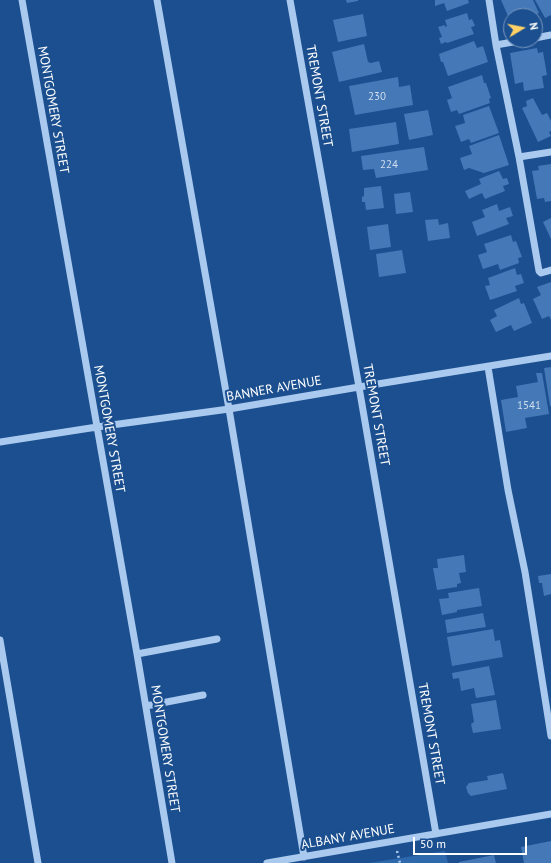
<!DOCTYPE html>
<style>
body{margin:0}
#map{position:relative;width:551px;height:863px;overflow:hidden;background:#1b4f8f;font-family:"PT Sans",sans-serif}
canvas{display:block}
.north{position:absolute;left:503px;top:8px;width:40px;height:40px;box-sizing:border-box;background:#1b4f8f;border:1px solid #7695bc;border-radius:50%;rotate:80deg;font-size:11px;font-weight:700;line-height:16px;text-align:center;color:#fff}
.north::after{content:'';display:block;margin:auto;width:14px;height:18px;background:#ffd166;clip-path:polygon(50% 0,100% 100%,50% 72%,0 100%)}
.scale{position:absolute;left:413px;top:837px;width:114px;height:18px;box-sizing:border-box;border:2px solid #fff;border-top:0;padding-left:5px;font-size:12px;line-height:14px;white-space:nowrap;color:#fff;-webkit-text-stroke:3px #1b4f8f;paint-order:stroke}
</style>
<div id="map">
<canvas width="551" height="863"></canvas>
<div class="north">N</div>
<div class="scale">50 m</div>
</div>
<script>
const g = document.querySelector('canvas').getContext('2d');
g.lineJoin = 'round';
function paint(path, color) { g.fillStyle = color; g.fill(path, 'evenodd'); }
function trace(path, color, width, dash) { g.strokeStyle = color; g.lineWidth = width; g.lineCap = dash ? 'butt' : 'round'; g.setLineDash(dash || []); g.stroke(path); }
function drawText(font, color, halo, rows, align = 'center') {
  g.font = font + ' "PT Sans",sans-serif'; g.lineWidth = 4; g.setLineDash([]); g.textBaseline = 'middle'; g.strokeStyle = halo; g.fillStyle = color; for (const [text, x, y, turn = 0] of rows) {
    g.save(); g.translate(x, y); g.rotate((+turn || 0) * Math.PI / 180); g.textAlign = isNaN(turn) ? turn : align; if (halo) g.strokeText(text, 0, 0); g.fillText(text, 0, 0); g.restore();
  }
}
paint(new Path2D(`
 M445 851 448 863H369Z`), '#2e69ad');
paint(new Path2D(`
 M346 0H358V1L347 3Z
 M435 0H468L469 3 447 11 444 3 435 6Z
 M501 0H533L539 13 532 16H516L514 14 508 16Z
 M535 0H551V15L545 18Z
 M467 13 469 20 472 19 475 26 471 27 474 34 447 43 446 42 441 44 439 38 442 37 438 27 445 25V27L447 26 445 20Z
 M363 14 367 36 338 42 333 20Z
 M474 41 477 48 483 46 488 62 448 76 443 62H441L439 54Z
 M364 44 368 62 371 63 379 61 382 72 339 82 332 52Z
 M537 48 538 53 543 52 547 75 542 76 544 88 524 91 523 82 515 84 510 53Z
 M482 75 484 83H486L491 98 489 99 490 103 459 114 457 110 451 112 447 100 452 98 448 87Z
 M398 77 399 87 410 85 413 105 355 115 349 86Z
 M533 98 542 115 547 113 551 121V131L549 132 551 136 538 142 522 108 527 106 526 101Z
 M489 106 499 133 471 143 469 139 461 142 455 126 465 123 463 115Z
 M428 110 433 135 409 140 404 114Z
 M396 122 399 144 352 152 349 129Z
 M499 135 509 165 484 173 469 168 464 170 460 158 472 154 469 146Z
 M424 147 428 170 376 178 374 169 363 170 361 156Z
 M551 164V201L545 202 544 198 537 199 532 171 539 170 538 166Z
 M499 171 503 179 507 178 509 184 503 186 505 191 485 199 482 193 469 199 465 191 481 184 479 179Z
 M381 186 384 208 366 210 365 202H362V197L364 196V188Z
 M410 192 413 212 396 214 394 194Z
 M497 204 499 211 510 207 513 216 506 218 509 224 477 236 472 222 485 217 482 210Z
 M551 218V239L543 222Z
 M438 219 439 225 448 223 450 238 428 241 425 220Z
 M388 224 391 247 370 250 367 227Z
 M511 235 513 242 516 241 522 257 518 258 519 263 500 270 498 264 483 269 478 255 487 252 484 244Z
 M402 250 406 273 379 277 376 254Z
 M515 268 517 275 521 274 524 283 515 286 517 291 490 300 485 286 490 285 488 278Z
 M551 282V320L549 316 542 319 533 299 541 295 537 287Z
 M519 298 521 304 524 303 532 323 514 331 511 325 496 332 490 320 497 316 494 310Z
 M551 367V406H550L544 368Z
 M536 373H542L549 414 525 418 527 428 506 432 501 400 518 397 516 386 538 382Z
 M464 555 466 572 459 573 461 583 457 584V587L437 590 433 568H438L437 559Z
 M551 574V594L544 596 542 583H539L538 576Z
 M479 588 482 606 457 610V612L442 615 439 599 449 598 448 593Z
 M483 613 486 627 447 633 445 620Z
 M493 629 495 641 500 640 503 657 452 666 447 637Z
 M489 666 495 695 476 698 474 688 461 691 459 678 453 679 452 673Z
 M496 700 501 729 473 733 471 724 474 722 471 704Z
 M503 773 507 789 471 796 468 793 466 787 469 783 488 780 487 776Z
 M551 841V863H524L521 847Z
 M494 855 496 863H459V862Z`), '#4478b7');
trace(new Path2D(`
 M397 851 400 863`), '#a9c9ee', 2.5, [2, 3]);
trace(new Path2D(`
 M22 0 137 654 172 863
 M157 0 229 409 304 857
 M290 0 359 387 436 834
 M489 0 496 45 519 157 539 271 541 273 551 270
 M535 38 551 35
 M496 45 524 40
 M519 157 551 152
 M488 367 508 490 525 572 551 736
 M0 442 97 427 229 409 359 387 551 356
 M0 640 38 863
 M137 654 217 639
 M146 706 203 695
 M267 863 551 814`), '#a9c9ee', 7);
drawText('11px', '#d0dded', null, [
 ["230",377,97],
 ["224",389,165],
 ["1541",529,406]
]);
drawText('13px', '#fff', '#1b4f8f', [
 ["TREMONT STREET",319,96,80],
 ["MONTGOMERY STREET",53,110,80],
 ["BANNER AVENUE",274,389,-10],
 ["TREMONT STREET",376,415,80],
 ["MONTGOMERY STREET",109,429,80],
 ["TREMONT STREET",431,734,80],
 ["MONTGOMERY STREET",165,749,81],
 ["ALBANY AVENUE",348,837,-10]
]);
</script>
